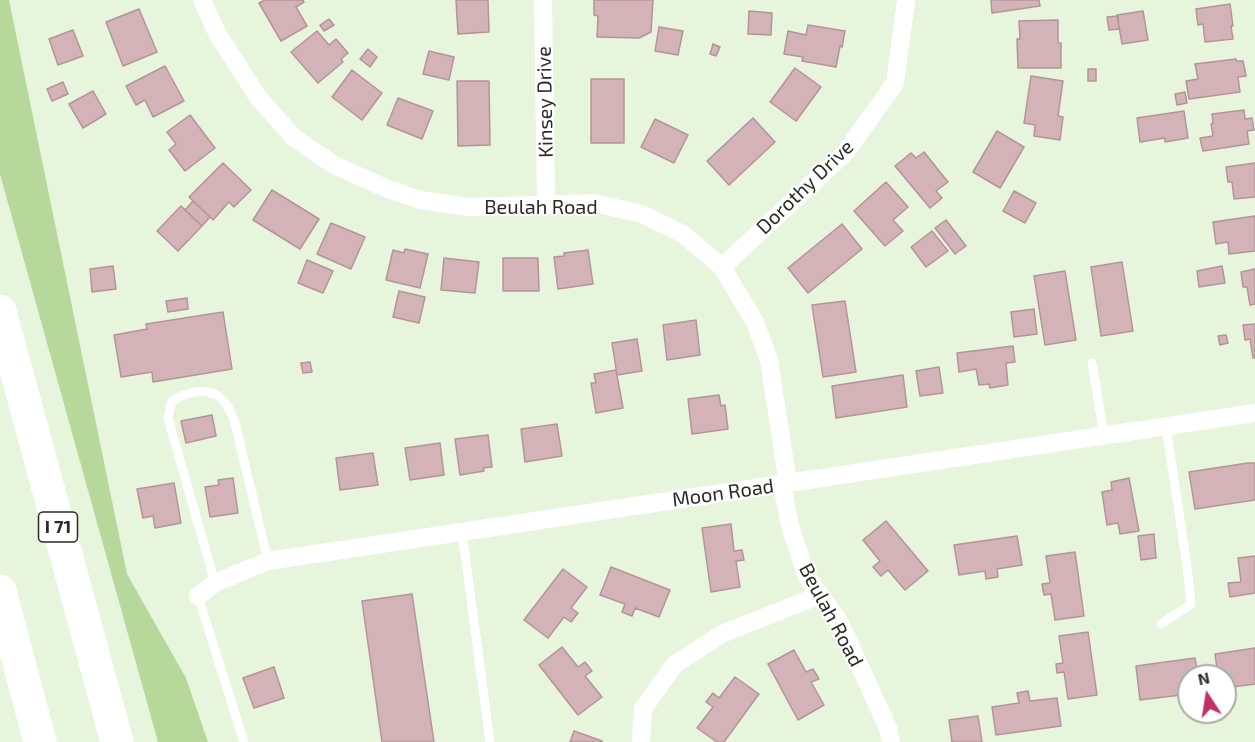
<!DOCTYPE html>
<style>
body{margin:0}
#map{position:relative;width:1255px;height:742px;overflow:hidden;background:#e6f5db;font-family:"Exo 2",sans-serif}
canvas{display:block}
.north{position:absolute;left:1177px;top:664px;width:60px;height:60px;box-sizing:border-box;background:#fff;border:2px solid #a9aba7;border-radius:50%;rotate:348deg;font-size:16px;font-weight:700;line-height:24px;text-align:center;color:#282d24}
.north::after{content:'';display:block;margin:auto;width:21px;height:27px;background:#c1335e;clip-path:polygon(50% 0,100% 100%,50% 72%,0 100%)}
</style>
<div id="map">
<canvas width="1255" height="742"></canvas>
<div class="north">N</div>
</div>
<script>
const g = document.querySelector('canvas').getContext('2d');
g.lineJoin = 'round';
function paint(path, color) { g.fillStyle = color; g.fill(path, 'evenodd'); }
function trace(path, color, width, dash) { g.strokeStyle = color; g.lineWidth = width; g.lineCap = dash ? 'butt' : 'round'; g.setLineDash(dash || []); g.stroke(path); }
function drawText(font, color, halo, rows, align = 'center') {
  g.font = font + ' "Exo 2",sans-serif'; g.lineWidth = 4.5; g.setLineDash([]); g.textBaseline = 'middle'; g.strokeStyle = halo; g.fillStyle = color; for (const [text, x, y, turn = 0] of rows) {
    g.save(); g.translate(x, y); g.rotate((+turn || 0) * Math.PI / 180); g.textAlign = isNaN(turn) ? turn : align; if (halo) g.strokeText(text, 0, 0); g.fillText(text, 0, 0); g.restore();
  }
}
paint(new Path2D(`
 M0 0H9L127 574 186 678 208 742H158L0 174Z`), '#b6d99b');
const building = new Path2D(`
 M265 0H303L304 2 296 7 307 26 281 41 259 3Z
 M456 0H488L489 32 458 34Z
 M594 0H653L651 32 639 38 597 37 598 16 594 15Z
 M991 0H1039L1040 6 992 13Z
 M1230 4 1233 26H1231L1233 39 1205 42 1203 24 1198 25 1196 9Z
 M139 9 157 52 123 66 106 22Z
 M749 11 772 13 771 35 748 34Z
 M1143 11 1148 40 1122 44 1117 15Z
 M1118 16 1119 29 1109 30 1107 17Z
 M329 19 334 25 324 31 320 25Z
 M1058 20V43H1061V68H1018L1017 39H1020L1019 21Z
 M808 25 845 31 842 47 840 46 836 67 802 61 803 57 784 54 788 31 806 35Z
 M659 27 683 31 678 55 655 51Z
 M73 30 83 56 58 65 49 39Z
 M317 31 329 45 336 39 348 53 341 59 343 62 318 83 291 52Z
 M713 44 720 47 716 56 710 54Z
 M368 49 377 57 370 67 360 59Z
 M429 51 454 57 449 80 423 74Z
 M1236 59V61H1243L1246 76 1238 77 1240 92 1189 99 1186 81 1198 79 1195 64Z
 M165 66 184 101 153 117 145 100 136 105 126 86Z
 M795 68 821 87 796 121 770 102Z
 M1088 69H1096V81H1088Z
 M352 70 382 93 362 120 332 97Z
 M1031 76 1063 81 1058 116 1063 117 1060 140 1034 136 1035 125 1024 123Z
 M591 79H624V143H591Z
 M457 81H489L490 145 458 146Z
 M63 82 68 94 52 101 47 89Z
 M93 91 106 114 83 128 69 104Z
 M1185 92 1187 103 1177 105 1175 94Z
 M398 98 433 111 422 139 387 125Z
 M1244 110 1245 119 1252 118 1254 130 1247 131 1249 144 1203 151 1200 138 1213 136 1211 124 1213 123 1212 114Z
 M1184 111 1188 138 1165 142V138L1140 142 1137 118Z
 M190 115 215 148 185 171 169 150 176 144 167 132Z
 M753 118 775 142 729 185 707 161Z
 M655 119 688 135 674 163 641 147Z
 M997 131 1024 147 1000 188 973 172Z
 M924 152 948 182 936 191 942 198 930 208 895 166 911 153 916 158Z
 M223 163 251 190 234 207 229 202 213 220 189 197Z
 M1255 163V197L1234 199 1232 182H1228L1226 167Z
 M886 182 908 207 893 220 903 231 885 246 854 211Z
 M272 190 319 219 300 249 253 220Z
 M1014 191 1036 203 1025 223 1003 211Z
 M193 201 210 217 202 226 185 210Z
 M181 206 202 226 178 251 157 231Z
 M1255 216V251L1229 254 1228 242 1216 244 1213 222Z
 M946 220 966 246 955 254 935 228Z
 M331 223 365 237 351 269 317 254Z
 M842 224 862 249 808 293 788 268Z
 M932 231 948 251 926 267 911 247Z
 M405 249 428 254 420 288 386 280 393 250 404 253Z
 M588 250 593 284 558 289 554 257 564 256V253Z
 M444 258 479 262 475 293 441 290Z
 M503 258H538L539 291H503Z
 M307 260 333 271 323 293 298 283Z
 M1122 262 1133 331 1101 336 1091 267Z
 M113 266 116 289 92 292 90 269Z
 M1222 266 1225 283 1199 287 1197 271Z
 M1255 269V304L1250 305 1247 287H1243L1241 272Z
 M1065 271 1076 340 1045 345 1034 276Z
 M399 291 425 297 419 323 393 317Z
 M187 298 188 309 168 312 166 301Z
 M845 301 856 372 823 377 812 305Z
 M1034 309 1037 334 1014 337 1011 312Z
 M223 312 232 369 153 382 152 372 121 377 114 335 147 329 146 324Z
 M696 320 700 355 667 360 663 325Z
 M1255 324V358H1253L1250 339 1245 340 1243 325Z
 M1226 335 1228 343 1220 345 1218 336Z
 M637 339 642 371 617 375 612 343Z
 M1013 346 1015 362 1006 363 1008 385 990 388 989 384 979 385 976 369 959 372 957 353Z
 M310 362 312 372 303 373 301 363Z
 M939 367 943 393 920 396 916 371Z
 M616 370 623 408 596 413 591 383H596L594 374Z
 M903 375 907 407 836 418 832 386Z
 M719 395 721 406 725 405 728 429 692 434 688 399Z
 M212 415 216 436 186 443 181 421Z
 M557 424 562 456 525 462 521 429Z
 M488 435 492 467 483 468 484 471 460 475 455 439Z
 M440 443 444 475 410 480 405 448Z
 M373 453 378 485 340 490 336 458Z
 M1248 463H1255V500L1195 509 1189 472Z
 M233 478 238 513 210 517 205 487 219 485 218 480Z
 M1129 478 1139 531 1120 534 1118 523 1107 525 1102 492 1112 490 1111 482Z
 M174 483 181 523 155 528 153 516 143 518 137 489Z
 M886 521 928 571 905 590 888 570 881 576 873 567 880 561 863 540Z
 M731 524 734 551 742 550 744 560 736 561 740 587 711 592 702 528Z
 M1154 534 1156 558 1141 560 1138 536Z
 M1017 536 1022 565 997 569 998 577 986 579 985 571 959 575 954 545Z
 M1075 552 1084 616 1055 620 1051 594 1044 595 1042 584 1050 583 1046 556Z
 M1255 556V593L1230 597 1228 583 1241 582 1238 558Z
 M611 567 670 590 659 617 635 608 632 616 622 612 625 604 600 595Z
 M563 569 587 587 571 608 578 613 571 622 564 617 548 638 524 620Z
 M412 594 434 742H382L362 601Z
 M1088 632 1097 695 1068 699 1064 672 1057 673 1056 664 1063 663 1059 636Z
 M562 647 578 667 585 662 592 671 585 676 602 697 578 715 539 665Z
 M1255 648V684L1225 688V676H1218L1215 654Z
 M794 650 806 672 813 669 819 679 811 682 824 705 798 720 768 664Z
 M1195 658 1198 676H1189V694L1140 700 1136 666Z
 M274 667 284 698 254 708 243 678Z
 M735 677 759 694 724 742H717L697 728 713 707 706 702 713 693 719 698Z
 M1028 691 1030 701 1057 698 1061 726 996 735 992 707 1019 703 1017 693Z
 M978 716 982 742H952L949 720Z
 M574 731 602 741V742H570Z`);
paint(building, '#d4b3b8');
trace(building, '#b49499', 1.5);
trace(new Path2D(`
 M1092 363 1104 435
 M462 532 490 742
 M215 583 168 418 172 401C190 391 211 384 226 404 236 418 240 445 244 461 252 495 260 528 268 561
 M198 596 244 742
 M1161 624 1191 604 1187 566 1166 426`), '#fff', 9);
trace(new Path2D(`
 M202 0 218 35 258 97 293 137 334 165 388 189 420 200 469 207 593 203 642 214 683 234 722 267 755 322 769 360 788 484
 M543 0 546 204
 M722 267 845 153 895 83 906 0
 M782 484 790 526 807 577 839 621 888 728 891 742
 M198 596 215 583 268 561 1255 413
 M641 742 643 709 675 664 722 634 820 595`), '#fff', 18);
trace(new Path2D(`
 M0 311 117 742
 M0 591 40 742`), '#fff', 33);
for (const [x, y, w] of [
 [58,527,39]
]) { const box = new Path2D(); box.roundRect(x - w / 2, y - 15, w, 30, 4.5); g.fillStyle = '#fff'; g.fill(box); trace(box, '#282d24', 1.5); }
drawText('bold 18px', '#282d24', null, [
 ["I 71",58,527]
]);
drawText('20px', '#282d24', '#fff', [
 ["Kinsey Drive",545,102,-91],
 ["Dorothy Drive",805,187,-44],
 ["Beulah Road",541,207],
 ["Moon Road",723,493,-8],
 ["Beulah Road",831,615,62]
]);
</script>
